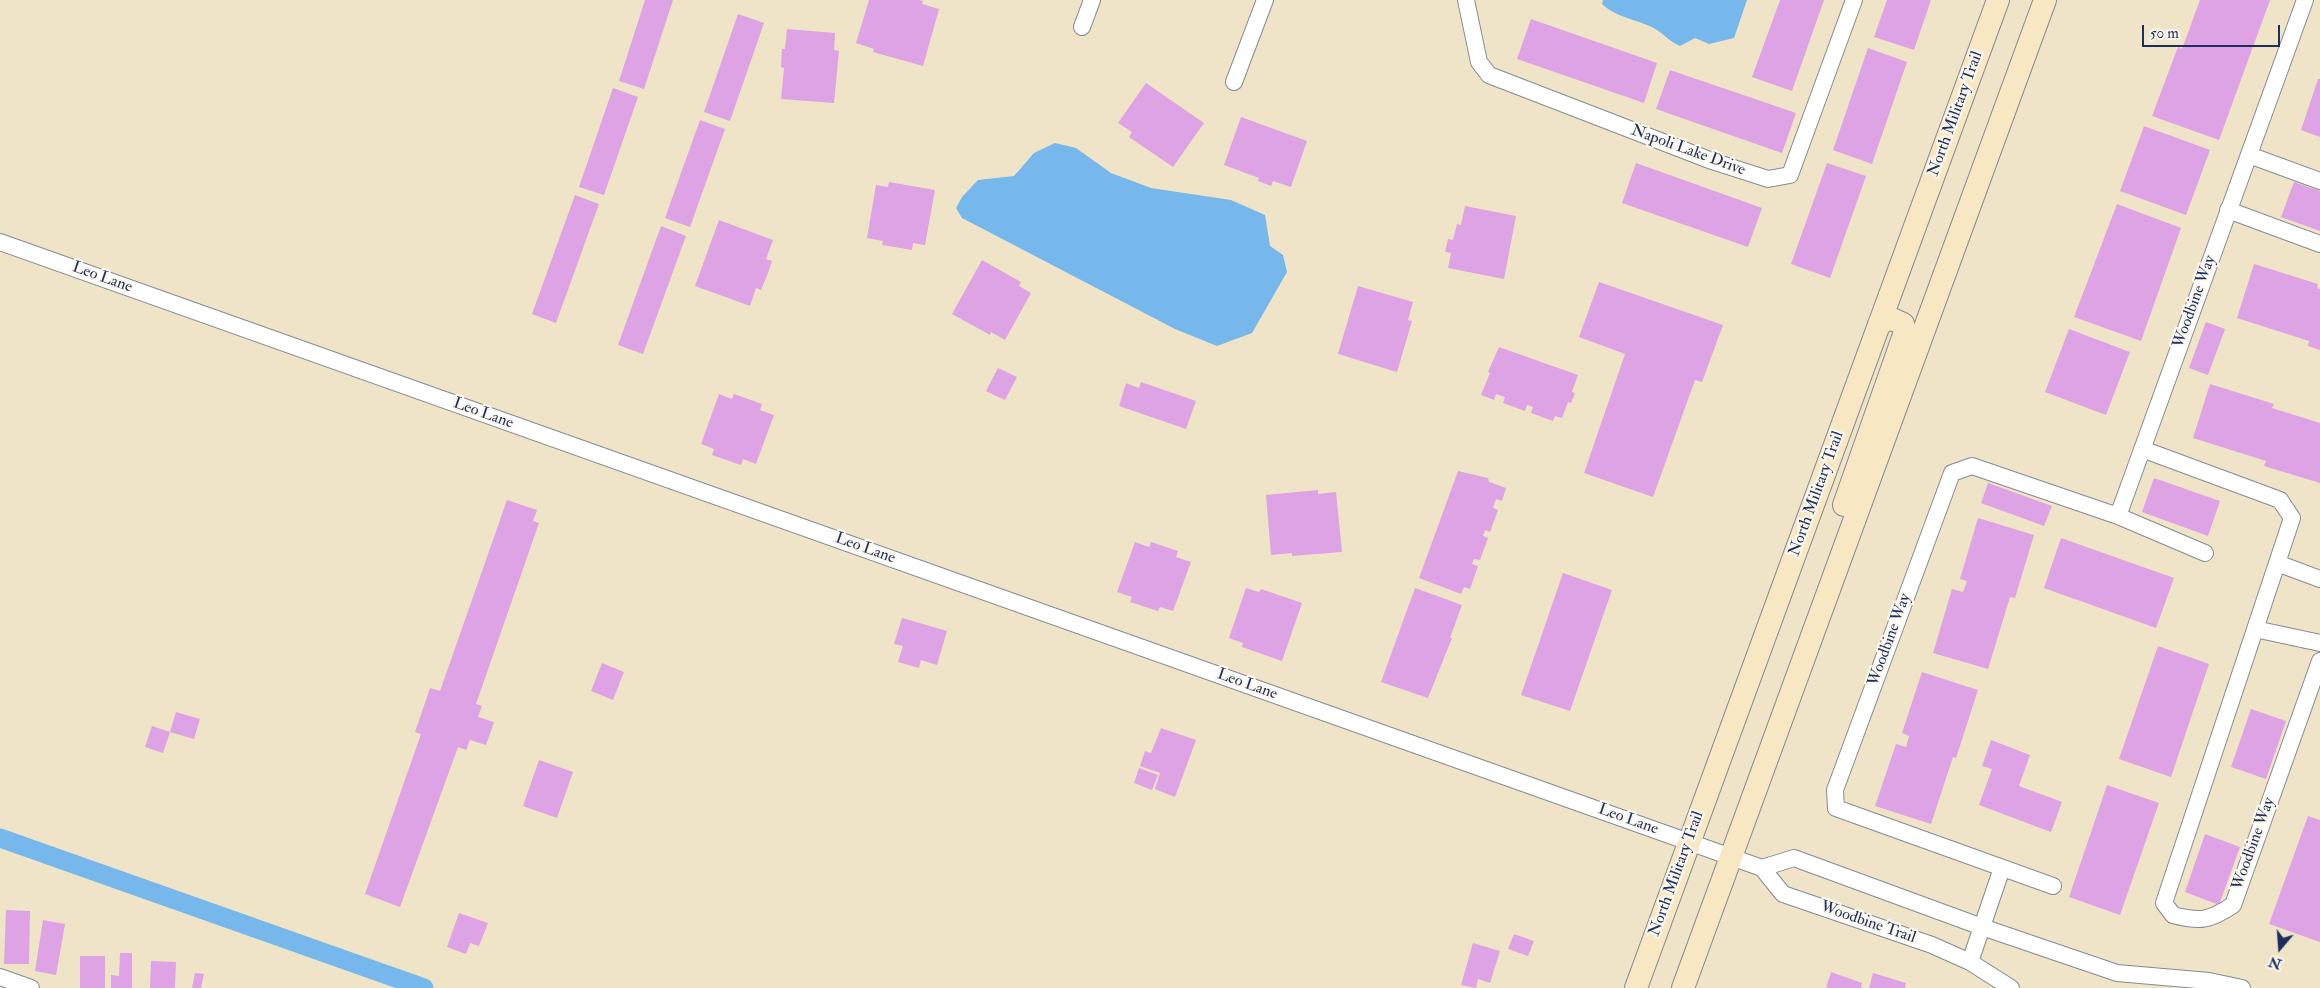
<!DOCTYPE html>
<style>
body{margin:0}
#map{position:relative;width:2320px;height:988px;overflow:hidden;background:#efe4c7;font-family:"IM FELL Double Pica",serif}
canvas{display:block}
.north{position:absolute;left:2255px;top:923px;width:50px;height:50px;-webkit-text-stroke:4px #fbf7ec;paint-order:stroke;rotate:198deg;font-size:14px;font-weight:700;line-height:20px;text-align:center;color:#1b2f5e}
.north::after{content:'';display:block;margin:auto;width:18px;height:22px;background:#1b2f5e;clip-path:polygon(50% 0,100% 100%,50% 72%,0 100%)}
.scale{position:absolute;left:2142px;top:25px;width:138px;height:22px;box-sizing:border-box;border:2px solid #1b2f5e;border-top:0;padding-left:6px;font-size:15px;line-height:18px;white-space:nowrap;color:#1b2f5e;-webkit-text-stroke:4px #fbf7ec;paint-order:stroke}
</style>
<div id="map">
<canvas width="2320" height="988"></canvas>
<div class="north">N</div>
<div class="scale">50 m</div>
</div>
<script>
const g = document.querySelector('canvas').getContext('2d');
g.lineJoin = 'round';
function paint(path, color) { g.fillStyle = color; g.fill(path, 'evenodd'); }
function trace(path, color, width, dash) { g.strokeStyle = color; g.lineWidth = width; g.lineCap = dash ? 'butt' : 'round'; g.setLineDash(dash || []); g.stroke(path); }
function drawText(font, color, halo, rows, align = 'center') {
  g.font = font + ' "IM FELL Double Pica",serif'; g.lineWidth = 4.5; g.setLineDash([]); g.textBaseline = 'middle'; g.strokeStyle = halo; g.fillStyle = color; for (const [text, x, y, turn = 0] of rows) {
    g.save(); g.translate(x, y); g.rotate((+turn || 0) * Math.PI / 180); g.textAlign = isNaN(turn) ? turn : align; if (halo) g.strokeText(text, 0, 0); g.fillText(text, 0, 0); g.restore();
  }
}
paint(new Path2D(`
 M1603 0H1747L1734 38 1709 44 1695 38 1680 46C1669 41 1666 36 1657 30 1639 19 1618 19 1602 4Z
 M1055 143 1076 148 1111 173 1151 188 1231 200 1265 215 1270 246 1283 255 1287 272 1252 333 1217 346 1175 329 962 218 956 208 962 197 978 180 1014 176 1034 153Z`), '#76b8eb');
trace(new Path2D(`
 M0 838 424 988`), '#76b8eb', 19);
paint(new Path2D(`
 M645 0H673L644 89 619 81Z
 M869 0H919L923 1 922 4 939 9 923 66 873 52 874 49 856 43Z
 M1780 0H1824L1792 91 1752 77Z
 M1887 0H1931L1914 50 1874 37Z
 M2200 0H2270L2219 140 2152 116 2178 47 2182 49Z
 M738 14 764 23 730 121 704 112Z
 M1531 19 1657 63 1644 103 1517 59Z
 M787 29 835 33 834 50 839 51 834 103 781 99 784 68 781 67 782 49H785Z
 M1868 48 1907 62 1872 164 1833 150Z
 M1670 70 1796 113 1782 153 1656 109Z
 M2318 79H2320V137L2301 130Z
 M1146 83 1204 123 1173 167 1129 137 1132 132 1118 123Z
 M613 88 638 97 604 195 579 187Z
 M1241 117 1307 141 1291 187 1273 181 1271 186 1258 181 1259 178 1224 165Z
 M700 120 725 129 690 227 665 218Z
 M2144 126 2210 150 2186 215 2120 191Z
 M1636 163 1762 208 1748 247 1622 203Z
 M1827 163 1866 176 1830 278 1791 264Z
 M889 182 935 190 925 245 913 243 912 250 882 245 883 241 867 238 876 185 888 187Z
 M2294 182 2320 191V231L2281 217Z
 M575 195 599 204 556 323 532 314Z
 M2117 204 2181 228 2141 341 2074 317Z
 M1465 206 1516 216 1504 279 1448 268 1451 253 1445 252 1448 239 1453 240 1457 224 1461 225Z
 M719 220 773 240 766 259 772 261 768 273 761 290 756 288 750 306 695 286Z
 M661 226 686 236 643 354 618 345Z
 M982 260 1021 282 1019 286 1031 293 1005 340 991 332 990 335 952 314Z
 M2254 264 2318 284 2317 288 2320 289V350L2308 346 2309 341 2237 318Z
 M1599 282 1723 325 1702 382 1695 380 1653 497 1584 473 1625 354 1579 337Z
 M1358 286 1413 302 1408 320 1412 321 1397 372 1338 354Z
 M2206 322 2225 329 2208 375 2189 368Z
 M2069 329 2130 352 2106 415 2045 392Z
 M1499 347 1578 375 1572 392 1575 393 1571 403 1568 402 1562 418 1555 416 1553 421 1531 413 1533 407 1527 405 1525 411 1503 403 1505 397 1496 394 1494 400 1481 395 1490 373 1488 372Z
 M998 368 1017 377 1005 400 986 391Z
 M1141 382 1196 401 1186 429 1119 406 1126 383 1139 388Z
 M2210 384 2274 404 2272 408 2320 423V483L2264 466 2266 461 2193 438Z
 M719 394 732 399 734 394 762 404 760 410 774 415 756 464 743 459 741 465 712 455 714 449 701 444Z
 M1458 471 1488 478 1489 482 1506 488 1502 501 1496 499 1493 508 1498 510 1490 532 1485 530 1483 536 1488 538 1480 560 1474 559 1472 564 1478 566 1470 589 1464 587 1461 594 1419 578Z
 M2154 478 2220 501 2208 536 2142 512Z
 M1988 483 2052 506 2044 526 1981 503Z
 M1318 490V494L1336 492 1342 552 1292 556V553L1271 555 1266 495Z
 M507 500 537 510 533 521 539 523 476 704 482 706 478 717 494 722 486 745 470 740 466 750 458 747 400 907 365 894 421 734 415 732 430 688 440 691Z
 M1978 518 2034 535 2015 598 2010 597 1988 669 1933 653 1952 589 1963 592 1967 581 1960 579Z
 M2061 538 2174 578 2156 628 2044 588Z
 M1135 542 1149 547 1151 542 1178 551 1176 557 1191 562 1173 611 1160 607 1158 611 1130 602 1132 597 1117 592Z
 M1563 573 1612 590 1570 711 1521 695Z
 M1246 588 1259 592 1261 589 1302 603 1282 661 1242 647 1243 643 1229 638Z
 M1415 588 1462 605 1450 638H1452L1428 698 1381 682Z
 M902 618 947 631 937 665 921 660 919 668 898 662 903 646 894 644Z
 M2158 646 2209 664 2171 777 2119 759Z
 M602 663 624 672 613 700 591 691Z
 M1922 672 1978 690 1956 758 1953 757 1931 824 1875 806 1896 744 1906 747 1909 736 1902 733Z
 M2251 709 2286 721 2266 779 2231 767Z
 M176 712 200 719 194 739 170 732Z
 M152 726 170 732 163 753 145 747Z
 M1161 728 1196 740 1175 797 1155 789 1160 773 1140 766 1145 751 1151 753Z
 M1991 740 2030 755 2019 786 2062 802 2051 832 1979 805 1992 769 1982 766Z
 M539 760 573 772 557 818 523 806Z
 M1139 768 1158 775 1152 790 1134 783Z
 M2107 785 2159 803 2120 915 2069 897Z
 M2308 816 2320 820V942L2269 924Z
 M2205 834 2240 847 2219 905 2185 892Z
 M6 910 30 911 29 964H4Z
 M459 913 488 923 479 946 470 943 466 954 447 947Z
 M43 920 65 924 56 975 35 971Z
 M1514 934 1534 941 1528 956 1508 949Z
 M1473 943 1500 951 1490 983 1478 979 1476 988 1461 985Z
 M120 953H132V988H111V975L119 976Z
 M80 956H105V988H80Z
 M151 961 176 962 175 988H150Z
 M1831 972 1862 983 1861 988H1826Z
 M195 973 204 974 201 988H192Z
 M1873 973 1906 983 1905 988H1869Z`), '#dea3e4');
const street = new Path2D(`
 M1466 0 1479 62 1489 75 1712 161 1768 179 1790 175 1854 0
 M1082 27 1092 0
 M1234 82 1265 0
 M2249 155 2320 181
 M2228 210 2320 244
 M0 242 1748 863 1762 868 1783 894 1932 945 1970 962 2011 988
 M2142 449 2280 500 2292 518 2164 903 2173 915C2200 922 2209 921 2233 905L2320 661
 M2118 516 2305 0
 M2277 563 2320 579
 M2255 629 2320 643
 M1762 868 1794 858 1982 927 2117 973 2209 981 2242 988
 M2053 886 1836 808 1835 790 1952 473 1972 466 2118 516 2205 553
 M1970 962 2002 868
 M0 977 31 988`);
const secondary = new Path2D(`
 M1844 505 1905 332 1903 324 1890 318 1879 324
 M1636 988 1998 0
 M1683 988 2045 0`);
trace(street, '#858a92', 18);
trace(secondary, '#858a92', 24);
trace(street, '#fff', 16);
trace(secondary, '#f7e8c3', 22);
drawText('16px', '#1b2f5e', '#fbf7ec', [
 ["North Military Trail",1956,114,-70],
 ["Napoli Lake Drive",1688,151,20],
 ["Leo Lane",102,278,20],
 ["Woodbine Way",2195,302,-70],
 ["Leo Lane",483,414,20],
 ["North Military Trail",1817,494,-70],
 ["Leo Lane",865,549,20],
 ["Woodbine Way",1890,640,-70],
 ["Leo Lane",1247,685,20],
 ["Leo Lane",1628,820,20],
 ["Woodbine Way",2254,844,-70],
 ["North Military Trail",1677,874,-70],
 ["Woodbine Trail",1868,923,19]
]);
</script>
